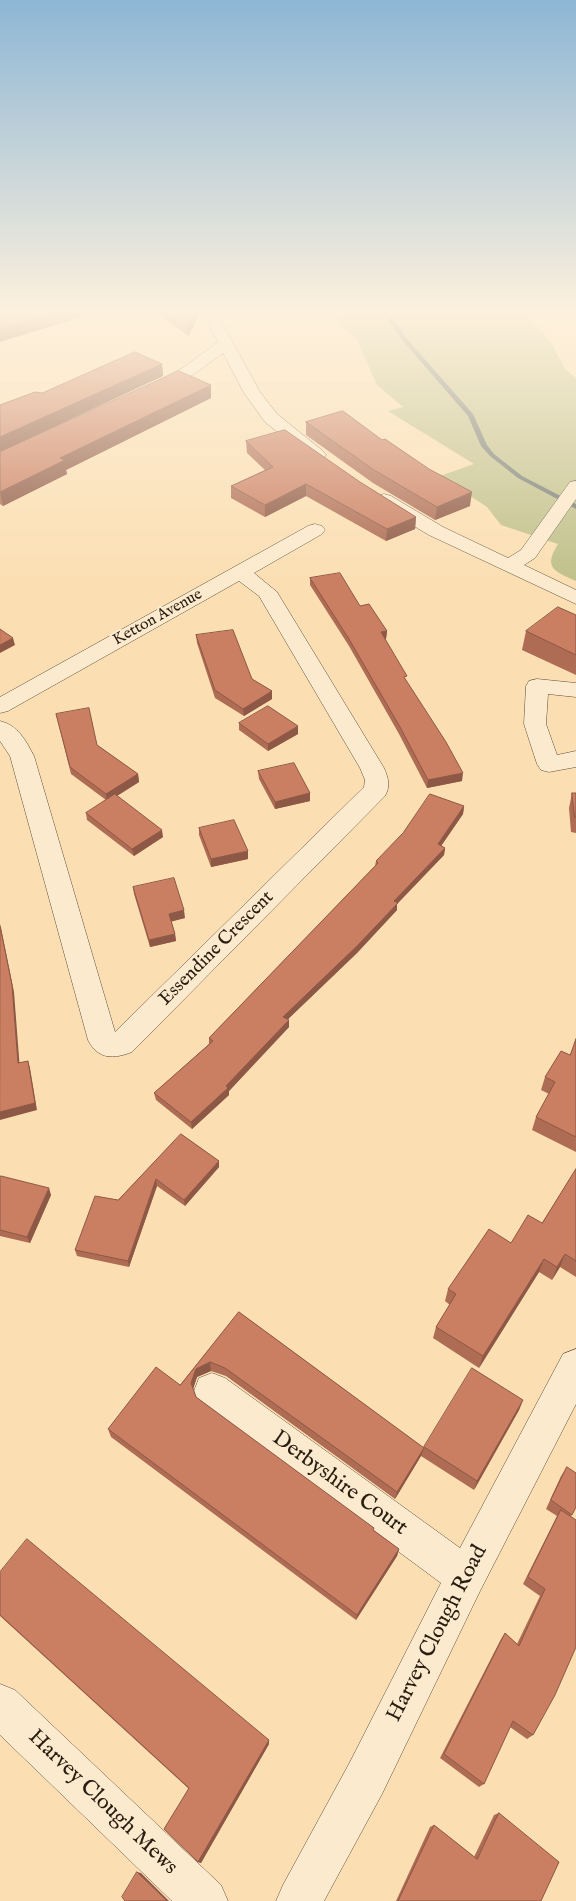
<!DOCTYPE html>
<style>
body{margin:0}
canvas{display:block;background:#fbdfb3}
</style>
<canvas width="576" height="1901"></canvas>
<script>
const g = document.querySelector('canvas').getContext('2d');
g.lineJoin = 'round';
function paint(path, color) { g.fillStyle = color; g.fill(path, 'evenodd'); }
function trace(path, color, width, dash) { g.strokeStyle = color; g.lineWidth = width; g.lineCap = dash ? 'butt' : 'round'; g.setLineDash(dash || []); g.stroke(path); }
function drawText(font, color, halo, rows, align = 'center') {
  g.font = font + ' "IM FELL English",serif'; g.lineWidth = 4.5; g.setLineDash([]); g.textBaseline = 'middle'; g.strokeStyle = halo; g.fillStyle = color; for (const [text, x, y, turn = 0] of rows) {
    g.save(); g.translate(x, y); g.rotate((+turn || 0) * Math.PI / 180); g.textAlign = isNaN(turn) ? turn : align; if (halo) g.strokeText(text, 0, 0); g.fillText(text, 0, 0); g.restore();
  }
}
paint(new Path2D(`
 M330 312H525L553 346 565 369 576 378V581C554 571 543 568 558 544L501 525 487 507 440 476 474 464 388 411 403 407 377 385 357 340Z`), '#c0c18c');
paint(new Path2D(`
 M383 312H389L406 338 473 414 487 445 494 454 522 476 576 504V509L518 478 490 456 481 446 468 416 402 340Z`), '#737b76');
const minor = new Path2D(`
 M199 312H214L218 316 260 392 277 414 323 451 326 455 323 459 317 460 311 459 265 422 244 393 223 353C208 364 163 399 145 394L143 391 145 388 184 367 218 342 207 321Z
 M576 481V499L535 558 524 565 576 590V604L429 535 377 504 375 500 377 496 384 494 391 496 443 527 508 558 521 550 570 482Z
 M315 524 322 526 325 530 322 534 254 573 277 592 384 768C388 778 391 785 385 796L132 1052C114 1059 98 1060 88 1040L10 756 0 741V721C18 725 26 741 34 756L115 1032 364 787 365 780 360 768 259 596 239 581 8 711 0 713V697L308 526Z
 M537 679 576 683V697L548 694 546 724 557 755 576 751V767L549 772 541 770 537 764 524 724 526 686 529 681Z
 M576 1349V1404L480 1591 382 1794 324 1901H276L283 1885 350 1762 441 1583 199 1404 194 1391 199 1378 212 1373 225 1378 460 1548 563 1354Z
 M0 1684 15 1690 221 1885 228 1901H172L0 1735Z`);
trace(minor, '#5d4e3a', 1);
paint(minor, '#fceace');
paint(new Path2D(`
 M156 312H199V315L188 336Z
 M162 364 163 376 13 446 211 385V398L66 470 67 474 3 506 0 504V405L42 393Z
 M306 422 382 440 470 506 435 520 373 483 306 435Z
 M246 441 360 482 416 517 415 529 386 541 306 496 265 517 231 498V486L265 470 247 453Z
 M310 578 360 606 387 631 386 639H385L406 681 462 781 427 788 399 734 349 646 310 585Z
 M576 615V675L522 650 526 631Z
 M196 635 252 679 272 691V699L244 716 215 698 197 643Z
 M56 714 97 745 138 774 139 782 117 796 163 837 134 856 87 820 86 813 106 800 71 774Z
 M239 723 298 734 268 751 239 730Z
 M258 771 310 793V801L275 809 259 779Z
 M572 793H576V833L571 832 569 808Z
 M464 806 463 814 441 846 445 848 444 855 397 904V910L357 953 288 1019 289 1027 229 1091V1095L192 1129 156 1100 154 1093 209 1044V1038L375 866 376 861Z
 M199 828 248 859 211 867 199 835Z
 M133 887 185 918 171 921 175 934 176 941 150 947 134 894Z
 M576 1039V1152L532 1130 536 1117 549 1094 541 1090 545 1077 570 1055Z
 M181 1134 219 1161V1167L185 1206 157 1186 129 1267 77 1256 75 1250 118 1200Z
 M576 1169V1277L560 1267 552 1280 539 1272 479 1368 433 1338 436 1327 450 1305 445 1301 448 1289 511 1243 542 1223Z
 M0 1178 51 1195 30 1243 0 1236Z
 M239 1312 424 1448V1447L523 1400 519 1410 474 1490 421 1456 395 1499 226 1376 211 1371 197 1377 193 1389 196 1397 399 1549 397 1556 356 1620 111 1437 108 1429 180 1385Z
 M567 1467 572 1515 571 1516 533 1735 527 1739 510 1727 484 1784 479 1787 440 1758 501 1639 505 1633 517 1644 540 1596 523 1584 557 1516 546 1509 561 1476Z
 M0 1572 269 1740V1744L201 1863 198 1862 189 1789 0 1616Z
 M499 1813 541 1901H396L430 1827 434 1825 474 1857 494 1815Z`), '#ae6c54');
paint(new Path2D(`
 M56 312H97L0 342V329Z
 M193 312H199V315L188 336 187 324Z
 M162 364 163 376 0 452V437Z
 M211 385V398L66 470 67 474 3 506 0 492 60 458Z
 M306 484V496L265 517V505Z
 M472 492 470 506 435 520 437 507Z
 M416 517 415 529 386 541 387 529Z
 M387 631 386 639 381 640V632Z
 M13 638 15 645 0 653V645Z
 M272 691V699L244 716 243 709Z
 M298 726V734L268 751V744Z
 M463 773 462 781 427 788 428 780Z
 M138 774 139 782 107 802 106 794Z
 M310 793V801L275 809V802Z
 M464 806 463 814 437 852 438 844Z
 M162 830 163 837 134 856 132 849Z
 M445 848 444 855 397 904V910L357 953 283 1024V1017Z
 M248 851V859L211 867V859Z
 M184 910 185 918 170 922 169 914Z
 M0 923 14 992 20 1070 18 1063Z
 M175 934 176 941 150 947 149 940Z
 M289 1020V1027L229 1091V1095L192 1129 191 1122Z
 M28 1061 30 1068 37 1110 0 1120V1112Z
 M219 1161V1167L185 1206 184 1200Z
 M156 1179 157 1186 129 1267 128 1261Z
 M49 1188 51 1195 30 1243 27 1237Z
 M565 1254 560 1267 552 1280 557 1267Z
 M544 1259 539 1272 479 1368 483 1356Z
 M210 1362 211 1371 197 1377 192 1392 191 1383 196 1369Z
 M523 1400 519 1410 474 1490 477 1481Z
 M424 1448 421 1456 395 1499 397 1492Z
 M399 1549 397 1556 356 1620 357 1615Z
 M269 1740V1744L201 1863 198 1862Z
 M137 1872 141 1873 169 1901H167Z`), '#8d5845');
const building = new Path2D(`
 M0 312H56L0 329Z
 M171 312H193L187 324Z
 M135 352 162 364 0 437V405L35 392 42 393Z
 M179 371 211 385 60 458 65 460 0 492V452Z
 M343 411 382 440 385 439 429 469 472 492 437 507 374 470 306 422Z
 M285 430 360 482 416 517 387 529 306 484 265 505 231 486 273 467 246 441Z
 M340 573 360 606 369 604 387 631 381 632 407 676 404 677 446 742 463 773 428 780 400 727 349 639 310 578Z
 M558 607 576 615V655L526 631Z
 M0 629 13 638 0 645Z
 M233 630 252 679 272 691 243 709 215 690 196 635Z
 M268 706 298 726 268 744 239 723Z
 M89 708 97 745 138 774 106 794 70 767 56 714Z
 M294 763 310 793 275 802 258 771Z
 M572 793H576V817H575Z
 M115 794 162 830 132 849 86 813Z
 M430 794 464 806 438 844 445 848 394 901 398 903 357 946 283 1017 289 1020 226 1086 228 1088 191 1122 154 1093 213 1041 209 1038 378 863 376 861 403 833Z
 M234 820 248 851 211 859 199 828Z
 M174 878 184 910 169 914 175 934 149 940 133 887Z
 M0 926 12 985 18 1063 28 1061 35 1103 0 1112Z
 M576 1039V1137L536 1117 555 1082 545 1077 561 1051 570 1055Z
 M181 1134 219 1161 184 1200 156 1179 128 1261 75 1250 95 1196 118 1200Z
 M576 1169V1261L565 1254 557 1267 544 1259 483 1356 436 1327 456 1294 448 1289 489 1229 511 1243 528 1215 542 1223Z
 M1 1176 49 1188 27 1237 0 1230V1178Z
 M239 1312 424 1448 397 1492 225 1368 210 1362 196 1369 191 1383 196 1397 374 1528 373 1530 399 1549 357 1615 108 1429 156 1367 180 1385Z
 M472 1368 523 1400 477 1481 424 1447Z
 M567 1467 576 1473V1507L572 1515 551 1500Z
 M561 1510 576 1520V1647L555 1695 533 1735 513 1721 484 1784 444 1754 505 1633 519 1646 545 1589 528 1577Z
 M27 1539 269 1740 198 1862 164 1829 189 1788 0 1615V1572Z
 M499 1813 559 1862 541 1901H398L434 1825 477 1859Z
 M137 1872 167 1901H125L122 1897Z`);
paint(building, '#ca7e62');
trace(building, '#8d5845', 1);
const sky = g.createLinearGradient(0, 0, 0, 578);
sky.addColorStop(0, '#8db6d5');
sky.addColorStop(0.54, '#fdf1dd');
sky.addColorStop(1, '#fdf1dd00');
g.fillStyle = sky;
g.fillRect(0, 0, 576, 578);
drawText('16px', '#281d11', '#fceace', [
 ["Ketton Avenue",158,618,-29]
]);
drawText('19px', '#281d11', '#fceace', [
 ["Essendine Crescent",217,949,-45]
]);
drawText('22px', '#281d11', '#fceace', [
 ["Derbyshire Court",339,1484,36],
 ["Harvey Clough Road",438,1634,-63],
 ["Harvey Clough Mews",102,1803,44]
]);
</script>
